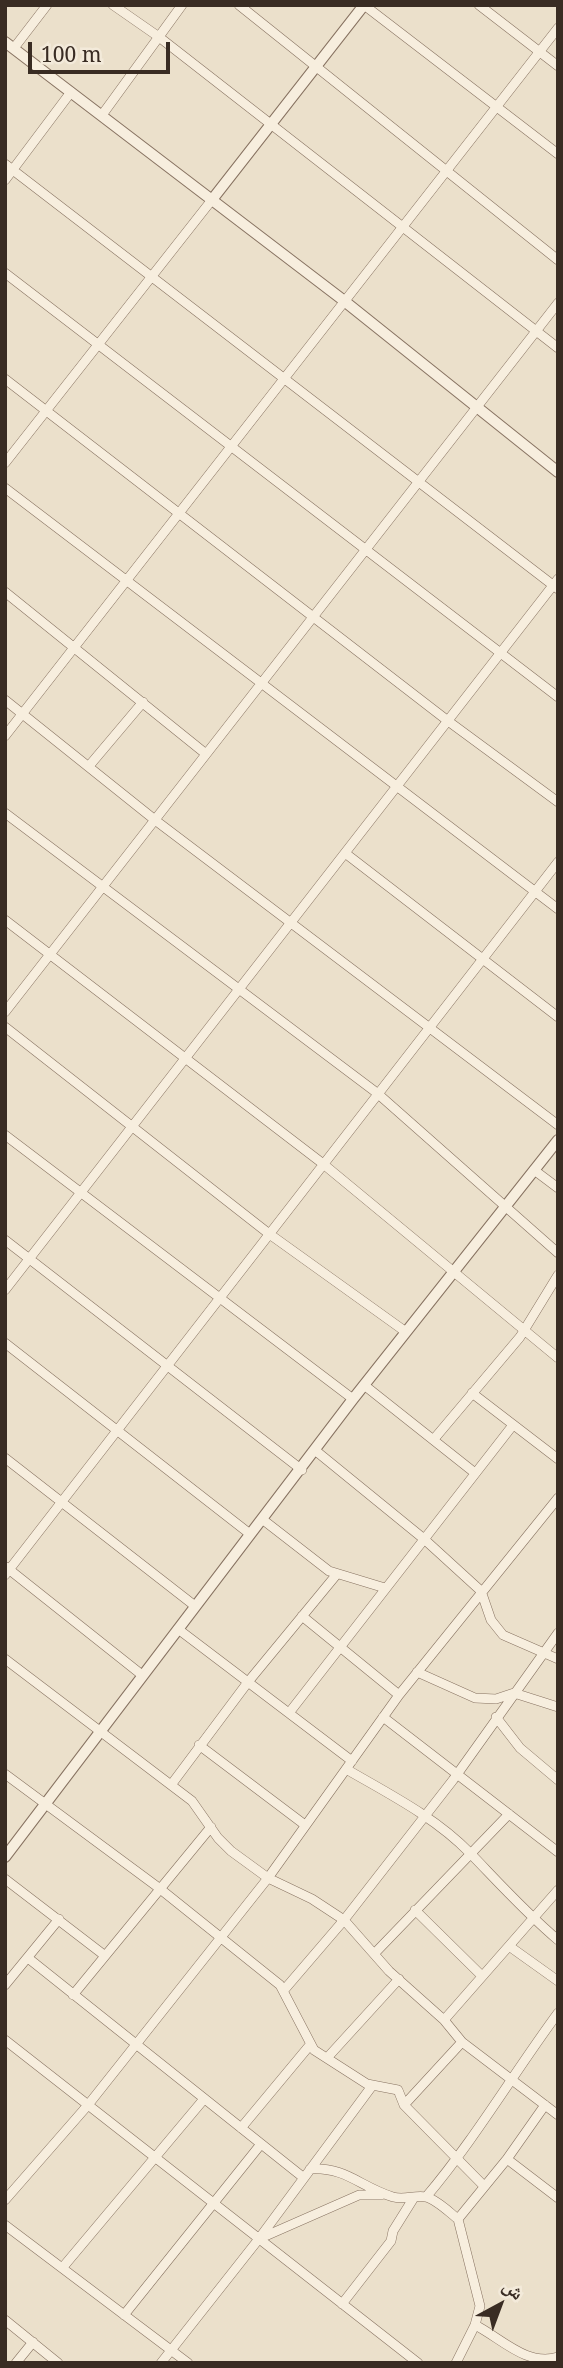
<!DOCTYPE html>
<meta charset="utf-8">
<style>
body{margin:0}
#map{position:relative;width:563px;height:2368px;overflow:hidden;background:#ebe0cb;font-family:"Noto Serif","Noto Naskh Arabic",serif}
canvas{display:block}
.frame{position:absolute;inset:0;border:7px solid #392c23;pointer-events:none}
.north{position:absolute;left:465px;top:2270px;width:70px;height:70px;-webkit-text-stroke:5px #f3eada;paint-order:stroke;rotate:41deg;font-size:19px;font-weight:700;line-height:28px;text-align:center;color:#392c23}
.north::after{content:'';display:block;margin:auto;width:24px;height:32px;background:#392c23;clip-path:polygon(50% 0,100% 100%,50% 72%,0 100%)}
.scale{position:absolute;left:28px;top:42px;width:142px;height:32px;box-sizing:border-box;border:4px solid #392c23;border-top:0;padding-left:9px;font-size:21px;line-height:24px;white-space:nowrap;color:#392c23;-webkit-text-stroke:5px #f3eada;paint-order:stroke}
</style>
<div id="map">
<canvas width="563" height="2368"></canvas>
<div class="frame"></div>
<div class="north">ش</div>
<div class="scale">100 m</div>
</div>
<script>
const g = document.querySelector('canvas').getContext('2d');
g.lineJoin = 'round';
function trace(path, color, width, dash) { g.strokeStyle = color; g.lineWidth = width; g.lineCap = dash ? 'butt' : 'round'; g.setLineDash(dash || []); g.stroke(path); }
const minor = new Path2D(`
 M113 5 159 37 558 348
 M239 5 558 260
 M364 5 558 154
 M479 5 558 66
 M14 48 47 5
 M102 115 182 5
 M5 164 558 589
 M5 180 71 92
 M5 273 558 697
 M5 379 448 721 558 802
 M5 463 211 201
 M5 488 558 909
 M5 592 206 754
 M5 700 155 820 558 1125
 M5 736 558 28
 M89 766 143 702
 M5 813 377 1093 558 1253
 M345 853 558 1017
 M5 920 322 1163 558 1358
 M5 1012 558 303
 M5 1027 268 1233 406 1332
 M5 1135 353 1399
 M534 1170 558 1188
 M5 1240 302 1470
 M5 1290 558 579
 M5 1343 250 1534
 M364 1385 475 1473
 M472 1393 558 1459
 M434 1439 520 1337 558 1275
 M316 1451 424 1539 481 1591 491 1620 503 1635 558 1659
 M5 1458 195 1606
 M262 1519 329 1571 385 1588
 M6 1567 142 1675
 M5 1575 558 862
 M302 1616 399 1695
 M178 1629 352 1761
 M5 1659 192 1801 218 1838 231 1851 268 1878 312 1899 344 1920 389 1971 444 2020 462 2042 558 2115
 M417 1672 475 1698 496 1699 514 1693 558 1707
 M289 1713 513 1425
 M383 1717 558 1852
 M496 1717 520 1748 558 1780
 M199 1745 305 1825
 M346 1769C389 1794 435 1817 470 1853 499 1883 526 1913 558 1940
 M5 1774 159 1888 280 1985 314 2050 367 2084 398 2090 404 2105 484 2186
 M171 1785 248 1682 337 1574
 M5 1879 104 1955
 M415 1910 482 1976
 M509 1946 558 1981
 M374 1954 509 1814
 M28 1958 304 2178
 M5 1985 59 1919
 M284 1990 344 1920 453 1780 558 1633
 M73 1995 211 1827
 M444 2020 558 1890
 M5 2040 418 2363
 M327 2058 399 1979
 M404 2105 462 2042
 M241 2128 310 2045
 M507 2159 558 2198
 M310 2169C347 2167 360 2187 393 2197 404 2200 415 2195 426 2197 436 2199 450 2213 458 2219L480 2306 475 2325 456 2363
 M426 2197C475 2139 513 2074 558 2013
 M5 2200 88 2105 268 1878 399 1695 558 1498
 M458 2219 507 2159 545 2105
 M5 2225 188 2363
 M261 2238 359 2195H381
 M63 2267 204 2099
 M342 2304 391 2241 393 2231 413 2199
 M124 2315 261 2144
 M5 2320 58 2363
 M475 2325C501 2338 527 2367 558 2357
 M16 2363 33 2342
 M161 2363 258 2240 372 2086`);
const tertiary = new Path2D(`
 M5 42 343 300 558 472
 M211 201 364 5
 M5 1857 353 1399 558 1140`);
trace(minor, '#877261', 10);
trace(tertiary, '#877261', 12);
trace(minor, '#f7eede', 9);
trace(tertiary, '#f7eede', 10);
</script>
